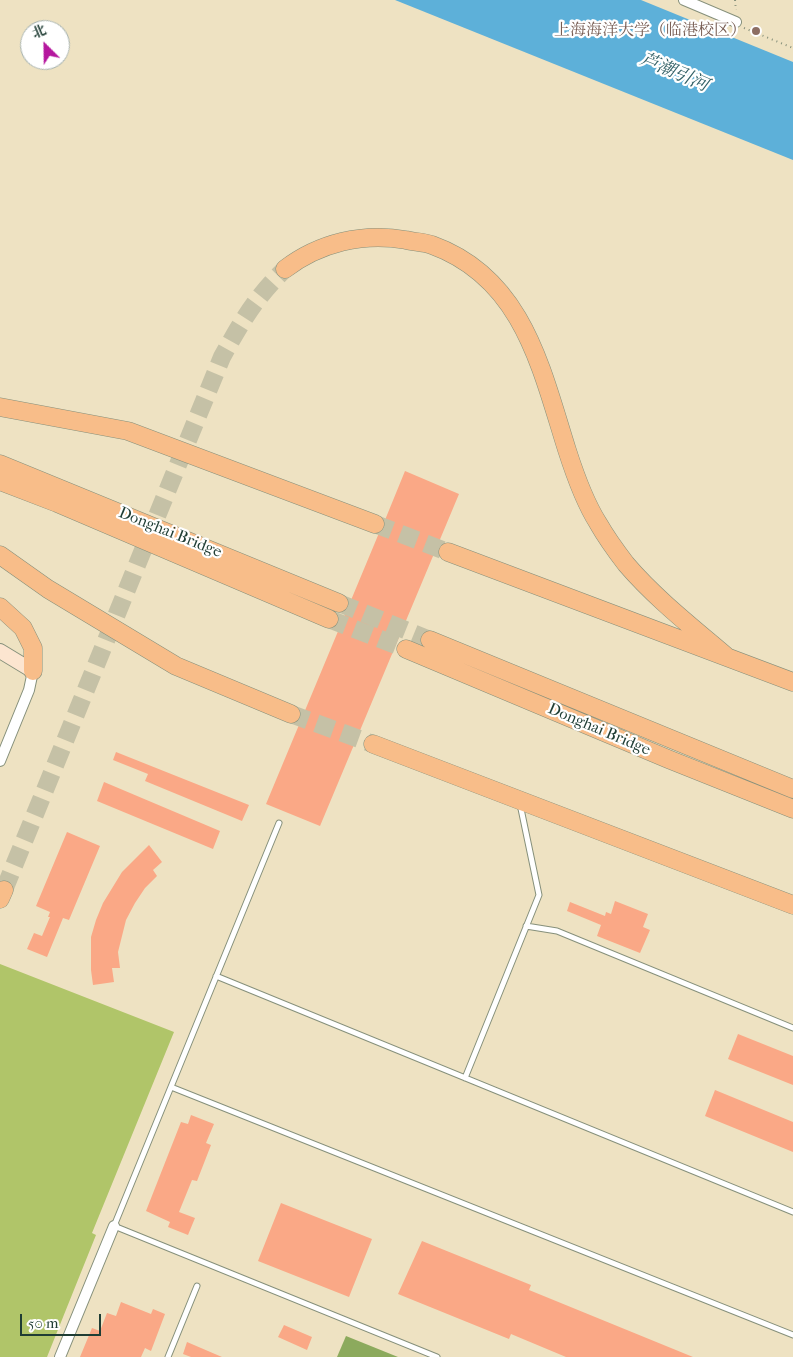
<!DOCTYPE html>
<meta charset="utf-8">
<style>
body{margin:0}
#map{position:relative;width:793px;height:1357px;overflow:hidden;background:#eee2c2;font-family:"IM FELL French Canon","Noto Serif SC",serif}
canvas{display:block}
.north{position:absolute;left:20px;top:20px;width:50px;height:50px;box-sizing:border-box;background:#fff;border:1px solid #a5b1ae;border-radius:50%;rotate:337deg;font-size:14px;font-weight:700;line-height:20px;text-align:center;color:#1f3d34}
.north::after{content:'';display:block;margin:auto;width:18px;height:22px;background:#b5179e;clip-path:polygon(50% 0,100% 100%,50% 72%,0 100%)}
.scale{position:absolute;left:20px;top:1314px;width:81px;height:22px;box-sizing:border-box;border:2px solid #1f3d34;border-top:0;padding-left:6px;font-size:15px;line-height:18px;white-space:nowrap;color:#1f3d34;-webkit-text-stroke:4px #fff;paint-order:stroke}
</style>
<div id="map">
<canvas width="793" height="1357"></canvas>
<div class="north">北</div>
<div class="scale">50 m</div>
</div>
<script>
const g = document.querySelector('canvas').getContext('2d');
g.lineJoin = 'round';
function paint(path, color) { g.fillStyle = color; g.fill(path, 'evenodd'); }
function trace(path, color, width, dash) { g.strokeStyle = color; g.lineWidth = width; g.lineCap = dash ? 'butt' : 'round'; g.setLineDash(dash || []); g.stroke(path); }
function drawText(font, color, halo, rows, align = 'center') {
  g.font = font + ' "IM FELL French Canon","Noto Serif SC",serif'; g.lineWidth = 4.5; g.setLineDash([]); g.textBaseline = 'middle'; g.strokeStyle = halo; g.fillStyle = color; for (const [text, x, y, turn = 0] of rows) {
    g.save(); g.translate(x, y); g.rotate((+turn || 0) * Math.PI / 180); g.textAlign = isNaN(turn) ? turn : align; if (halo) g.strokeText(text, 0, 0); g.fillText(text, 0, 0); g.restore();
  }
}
paint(new Path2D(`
 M0 964 174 1032 92 1233 96 1235 47 1357H0Z`), '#b0c569');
paint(new Path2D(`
 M346 1336 398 1357H337Z`), '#8caa5d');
paint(new Path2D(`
 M395 0H641L793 62V160Z`), '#5db0d9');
paint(new Path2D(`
 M405 471 459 494 320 826 266 804 379 533 385 528V520Z
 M116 752 249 805 242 821 145 781 148 774 113 760Z
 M104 782 220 831 213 849 97 801Z
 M67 832 100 846 69 920 63 918 47 957 27 949 34 933 42 936 50 917H48L50 912 36 906Z
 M149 845 162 862 153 870 157 876 145 888 135 903 126 920 118 952 120 968H112L114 982 93 985 91 970V937L96 920 103 903 122 872Z
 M615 901 648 914 643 927 650 930 640 953 597 936 601 925 567 911 570 902 605 916 606 912 611 914Z
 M738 1034 793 1056V1085L728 1059Z
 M715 1090 793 1122V1152L705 1116Z
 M191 1115 214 1124 206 1143 211 1145 197 1181 192 1180 179 1212 195 1218 188 1235 168 1227 170 1222 146 1211 181 1122 188 1124Z
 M281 1203 372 1239 349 1297 258 1261Z
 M422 1241 531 1285 529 1290 693 1357H566L511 1334 509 1339 398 1294Z
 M121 1302 151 1314 153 1309 165 1314 151 1351 145 1348 141 1357H80L92 1328 100 1331 107 1313 116 1316Z
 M284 1325 312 1337 307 1350 278 1337Z
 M187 1342 222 1357H191L183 1354Z`), '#faa886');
trace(new Path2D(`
 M375 524 448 552
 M339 603 430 640
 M329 619 406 649
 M291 714 373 744
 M4 890 222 357C242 321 255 298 285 269`), '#c5c1a6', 18, [18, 9]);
const lane = new Path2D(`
 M279 823 114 1226 437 1357
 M526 926 557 931 793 1028
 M216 976 793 1212
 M465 1078 539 895 520 804
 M171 1087 793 1335
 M168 1357 197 1286`);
const street = new Path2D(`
 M684 0 736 22
 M0 761 29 690 33 671
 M60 1357 114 1226`);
const secondary = new Path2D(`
 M0 651 33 671`);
const highway = new Path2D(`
 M285 269C319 243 363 232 406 240 414 242 424 242 432 245 523 278 541 368 567 450 575 475 584 501 598 523 606 537 616 551 626 564 655 598 692 627 726 656
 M0 407 128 431 375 524
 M0 464 339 603
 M0 481 57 503 329 619
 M448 552 793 682
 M0 555 48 589 176 666 291 714
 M0 607 23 628 33 648V671
 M430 640 793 789
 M406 649 668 759 793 809
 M373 744 793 905
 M0 899 4 890`);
trace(lane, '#86907b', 7);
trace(street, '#86907b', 12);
trace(secondary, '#86907b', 16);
trace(highway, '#86907b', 19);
trace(new Path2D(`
 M735 0 736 10
 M744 28 793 48`), '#86907b', 2, [1, 4]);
trace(lane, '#fff', 5);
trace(street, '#fff', 10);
trace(secondary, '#fce5d0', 14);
trace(highway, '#f8bd89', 18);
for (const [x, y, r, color] of [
 [756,31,5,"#8d6e63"]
]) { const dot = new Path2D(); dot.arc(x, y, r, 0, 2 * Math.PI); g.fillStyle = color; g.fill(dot); trace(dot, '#fff', 2); }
drawText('16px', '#785e54', '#fff', [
 ["上海海洋大学（临港校区）",746,31]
], 'right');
drawText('16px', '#1f3d34', '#fff', [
 ["Donghai Bridge",170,533,22],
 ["Donghai Bridge",599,730,23]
]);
drawText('italic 18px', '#326066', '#fff', [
 ["芦潮引河",674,73,23]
]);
</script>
